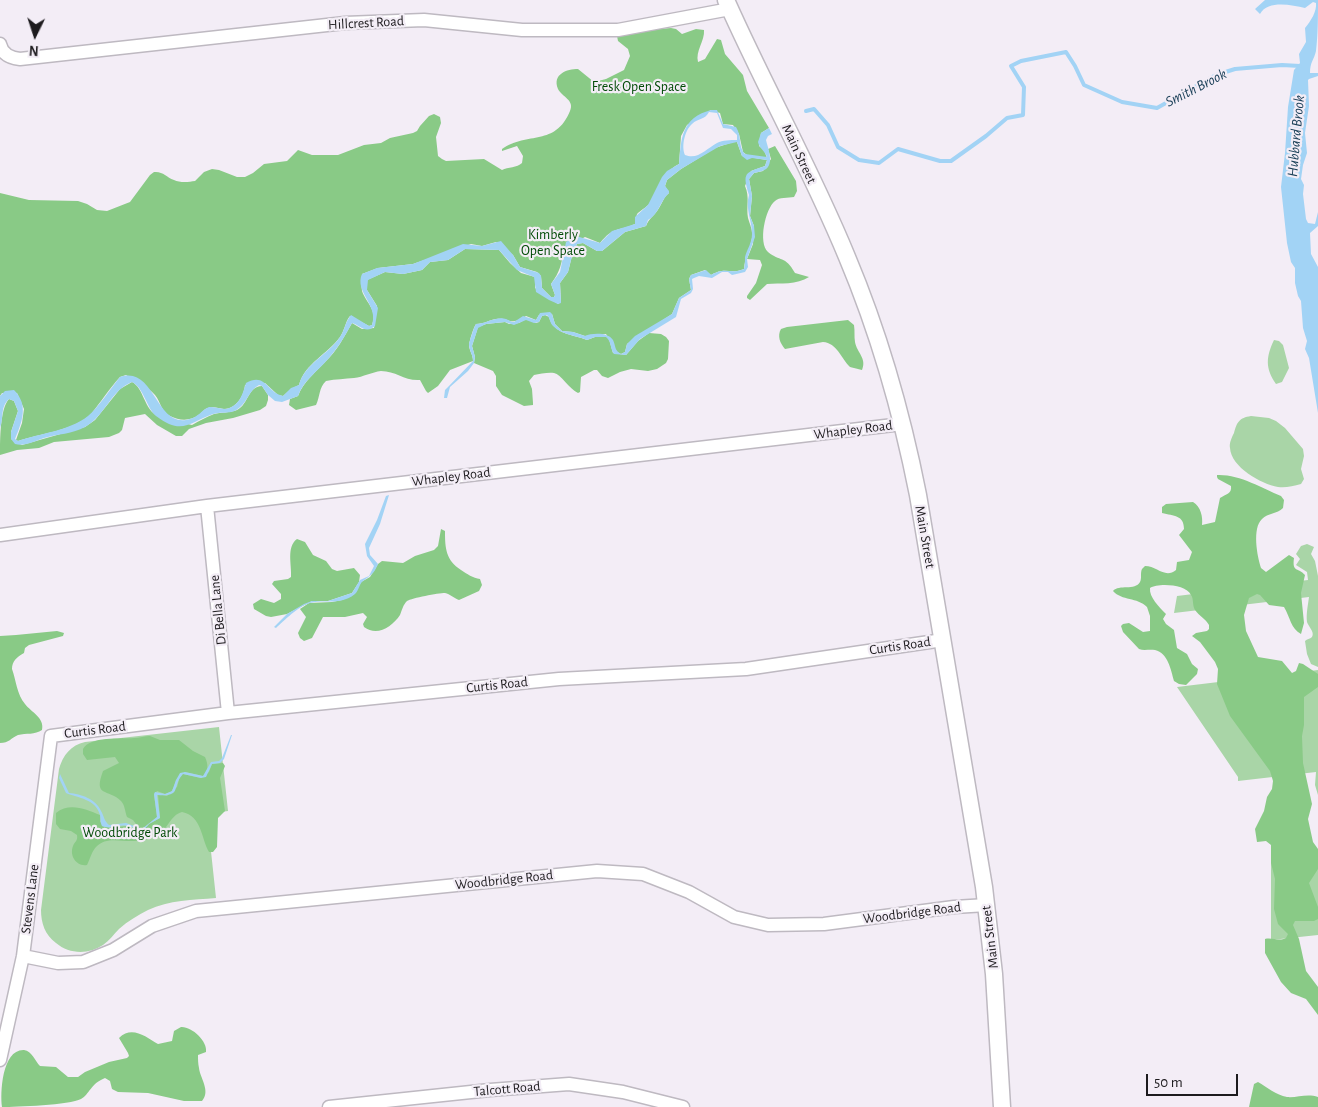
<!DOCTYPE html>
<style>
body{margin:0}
#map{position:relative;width:1318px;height:1107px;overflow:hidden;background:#f3edf6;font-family:"Alegreya Sans",sans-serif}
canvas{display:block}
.north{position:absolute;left:10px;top:10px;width:50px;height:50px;-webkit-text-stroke:4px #f3edf6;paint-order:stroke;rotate:184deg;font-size:14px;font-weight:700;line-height:20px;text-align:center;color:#1d1b1e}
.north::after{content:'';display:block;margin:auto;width:18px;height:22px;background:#1d1b1e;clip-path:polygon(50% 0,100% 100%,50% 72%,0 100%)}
.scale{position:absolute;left:1146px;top:1074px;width:92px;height:22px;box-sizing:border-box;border:2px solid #1d1b1e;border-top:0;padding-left:6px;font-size:15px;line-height:18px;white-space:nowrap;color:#1d1b1e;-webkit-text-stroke:4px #f3edf6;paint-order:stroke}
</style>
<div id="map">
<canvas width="1318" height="1107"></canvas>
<div class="north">N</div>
<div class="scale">50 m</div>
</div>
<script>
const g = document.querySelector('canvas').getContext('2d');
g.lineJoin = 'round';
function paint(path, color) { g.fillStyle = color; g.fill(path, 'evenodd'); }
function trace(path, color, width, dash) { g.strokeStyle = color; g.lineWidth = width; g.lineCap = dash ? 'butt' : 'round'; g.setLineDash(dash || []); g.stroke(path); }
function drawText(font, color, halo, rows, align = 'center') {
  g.font = font + ' "Alegreya Sans",sans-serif'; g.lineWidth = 4.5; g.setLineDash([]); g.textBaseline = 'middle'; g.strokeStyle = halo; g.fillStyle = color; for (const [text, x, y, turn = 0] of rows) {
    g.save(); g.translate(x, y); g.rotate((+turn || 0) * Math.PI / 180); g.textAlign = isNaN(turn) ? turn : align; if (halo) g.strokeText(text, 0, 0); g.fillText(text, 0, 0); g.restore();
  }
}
paint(new Path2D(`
 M1274 340 1279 341 1283 345 1289 368 1282 382 1276 384C1265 368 1266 357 1274 340Z
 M1251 416 1269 418 1276 421 1285 428 1303 449 1304 456 1301 469 1304 479 1301 484C1293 486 1286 488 1278 487 1261 484 1231 467 1230 448 1229 443 1232 437 1234 433 1237 422 1239 418 1251 416Z
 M1307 544 1314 547 1311 554 1315 561 1318 576V667L1311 664 1307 654 1305 641C1307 639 1310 639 1312 637 1315 632 1308 626 1307 622 1306 614 1308 605 1309 597L1174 613 1177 596 1308 580 1307 572 1296 565 1300 559 1296 554 1301 546Z
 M1318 670V795L1315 785 1316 772 1238 781V777L1177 687Z
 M219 727 228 811 207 814 216 898C193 900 169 900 148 910 138 915 128 921 119 929 114 934 109 941 103 945 88 955 69 954 56 943 45 935 41 923 41 910L59 769C63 755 71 745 85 742Z
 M1318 858V935L1271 940V863Z`), '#a9d5a7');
paint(new Path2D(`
 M671 28 676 29 682 34 696 29 704 30C705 41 695 51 698 62L705 59 717 39 721 40 725 54 743 75 747 91 769 128 761 133 759 146 764 150 767 158 747 155 743 152 739 134 733 125 723 124 720 113 711 110 687 125 681 136 679 164C656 177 663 184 650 203 647 207 641 210 637 214L635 224C617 232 614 226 600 243L585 237 564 248C562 263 560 272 551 284L555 295 554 297H551L542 288 541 276 537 272 520 267 513 255 496 242 482 246 471 244 413 264 378 268 362 274C362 279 361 286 362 291 366 303 378 310 372 325L369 326 350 316C345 322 345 330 340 337 328 354 305 363 299 385L291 389 283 396 278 395 265 383 245 385C244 396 236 409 224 409 218 408 214 406 208 408 204 409 203 412 199 415 190 421 180 421 170 416 161 412 161 402 155 395 147 386 136 381 126 375L120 377C109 389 101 402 91 414 76 430 39 434 18 441L16 440 22 423 24 409 17 393H2L0 396V193L29 200 78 201 87 204 97 210 107 211 130 202 150 175 154 172C163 171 166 177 174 180 180 183 189 182 195 181L204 172 212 169 219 170 237 177H245L253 173 264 164 287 161 298 150 312 155H338L364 145 381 143 390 138 413 133 417 131 420 126 429 116 434 114 440 117 441 123 436 137 438 156 442 159 446 161 484 159 502 170C508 167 517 168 522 163L523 156 517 146 502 151V149C528 131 555 147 570 111 575 100 562 97 558 89 552 74 567 69 578 69L594 82 606 79 624 70 630 56 628 49 618 41 617 36 636 31Z
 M733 142H737L742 156 767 160 765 166 751 171 745 186C750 197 746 207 748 218 750 225 753 230 752 238 750 249 745 256 744 269 730 275 726 266 711 275L705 270 691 275 689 279 691 290 679 298 672 314 627 344 625 352 621 354 617 352 606 334 585 336 573 332 562 331 555 324 552 314 539 315 536 320 526 316C508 327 511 317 496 319 489 320 484 324 476 324 473 329 470 339 469 345 469 350 473 355 473 361L450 370 438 386 428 393 426 391 420 380C404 381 396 371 381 371 372 372 363 377 354 378 345 379 336 379 326 381 319 387 320 397 316 405L296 410 289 405 290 399 298 396C303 382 316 372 325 362 337 351 344 337 352 323L362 329 374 328 377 306 367 290V280L385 272 403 274 422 270 430 262 448 260 465 249 499 250 510 263 521 273 535 277V288L558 304 561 302 560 283 568 272 573 252 577 244 583 243 597 251H602L625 232 646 226C649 218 655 215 659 208 663 202 663 198 669 193L665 186 667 180 681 169 715 148Z
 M775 146 796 181 797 191 794 197C788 198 779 197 775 201 765 209 758 243 768 252 780 262 785 255 795 273L809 277C797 285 780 283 767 284L750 300 747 298V296L756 283 762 265 760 260 747 259 753 244 754 226 750 216 752 196 749 179 754 173 763 171 771 159 768 149Z
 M545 315 549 317C554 335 573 334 587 340L595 337H607L609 339 613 353 626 355 638 341 649 333 661 334 666 337 669 341 668 359 666 363 657 369 648 371 631 369 620 372 608 378 602 376 597 370H594L581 377 580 392 578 393C569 389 561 374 554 373 548 372 540 374 534 375L529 381 532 389 533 403V405L524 406 502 395 496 386V376L493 371 474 363 475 357 472 346 478 327 486 324 505 322 509 324 519 323 526 319 536 323 539 322 542 316Z
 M848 320 854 325C855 331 854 337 855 342 857 353 867 358 862 370L850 367C841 358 837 343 823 342L785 349C780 343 777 336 781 329L787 327Z
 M132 382C144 388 144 410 158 416 167 421 182 422 192 425 199 421 206 417 214 414 221 412 230 413 237 410 249 404 247 387 262 386L268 395V400L266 406 260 410 233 418 206 423 189 429 182 436H176L157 425 145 414 125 418 122 430 119 433 109 437 54 442 39 448 17 450 0 455C0 440 0 408 9 399L14 401 18 411 11 432V439L22 445 85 427 95 420 120 389Z
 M1217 475C1239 474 1262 488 1281 496L1284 500 1283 508C1277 514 1268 513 1262 519 1252 528 1257 556 1261 568L1266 572 1289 555 1294 558C1292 573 1298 567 1305 575L1301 593 1304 623 1301 634C1291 629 1290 617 1284 607L1269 605 1260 595 1257 594 1249 598 1244 615 1246 631 1258 657 1282 661 1292 673 1296 671 1299 663 1303 664 1318 674V687L1304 697V725L1302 736 1303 763 1312 804 1308 819 1313 842 1318 849V869L1309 883 1318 907V919L1314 921H1295L1293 925 1299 939 1306 971 1318 987V1015L1306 999 1291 993 1281 982 1265 953V939C1272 937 1279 942 1286 938L1288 934 1278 924 1274 909 1275 879 1271 863V845L1266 841 1257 842 1255 829 1264 811 1267 797 1272 789 1273 781 1270 771 1230 716 1217 684 1218 669 1215 662 1200 642 1192 636 1196 633 1207 631 1209 629V625C1206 619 1199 616 1195 610 1192 605 1194 599 1191 595 1186 584 1158 583 1150 588 1149 597 1159 607 1166 614L1163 619 1166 624 1174 630 1177 648 1187 654 1192 664 1198 669 1197 674 1186 685 1179 684 1174 681C1171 670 1168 653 1155 650 1149 649 1144 651 1139 649L1123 632 1121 626 1123 624 1129 623 1143 632 1150 631V616L1147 607C1137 597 1122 601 1113 591 1119 584 1135 591 1140 582 1142 578 1140 573 1142 569L1145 566C1157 566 1165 579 1176 570L1177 562 1189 560 1192 552 1179 535 1184 529C1184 515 1174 516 1162 513V507L1166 504 1193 502C1201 507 1203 517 1202 525L1215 522 1220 498C1226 494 1232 494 1231 486L1218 479 1217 477Z
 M441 529 445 531C445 549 446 560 461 570 467 574 473 578 480 579L482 585 479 591 459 600C454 598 450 594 445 593 438 593 412 598 407 601 403 605 402 610 400 615 392 627 377 637 364 627L363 624 367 617 363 613 345 617H323L312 638 304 641 300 638 298 633 306 617 300 609 309 603 332 602 342 600 354 594 361 582 370 577 378 564 382 561 403 563 415 556 434 550 438 546Z
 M297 539 305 542 313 555 326 561 332 569 337 571 354 568 360 575 359 582 352 593 328 601H312L287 614 271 617 266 616 254 609 253 604 261 599 274 603 281 599V594L272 584 274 581 288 579 291 577C292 565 286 547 297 539Z
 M57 631 64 633 63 636 29 645 25 648 24 653C17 657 12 661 12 669 16 680 17 695 25 704 31 712 45 718 42 730 35 735 26 733 18 735 11 738 9 743 0 743V636L16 635Z
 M150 736 160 740H179L193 751 205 757C208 764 209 770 203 776L185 772 176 780 174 787 171 792 165 794 157 791 154 795 157 817 142 829 139 828 133 820 127 817C125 812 125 805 121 801 108 788 93 798 103 771L119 763 115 757 87 760 83 754V749C90 736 121 739 134 738 139 738 145 736 150 736Z
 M223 763 225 766 220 778 225 811 218 818 217 847 213 852H209C201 838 202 816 182 812 170 815 168 830 157 835 150 839 141 841 134 841 122 842 106 836 96 847 92 851 90 859 87 865 77 867 69 856 73 846 75 841 78 841 77 835L71 831 60 829 56 824V813C69 802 86 809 100 815V822L110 828 127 826 138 831H143L149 824 160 818 158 794 167 796 177 787 180 776 183 774 201 778 209 772 212 764Z
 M181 1027C191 1026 208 1041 206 1052L198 1055C198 1059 198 1064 199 1068 200 1078 211 1091 202 1101H184L148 1093 118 1092 112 1089 110 1081 105 1078C90 1084 90 1094 81 1099 70 1105 16 1107 2 1107 0 1093 2 1049 24 1050 32 1051 35 1061 40 1066L56 1067 68 1077H78L85 1072 109 1062 127 1058 129 1056 128 1053 119 1038C132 1025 146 1037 158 1044L172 1041 174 1031Z
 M1258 1082C1267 1087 1276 1095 1287 1097 1297 1098 1307 1093 1318 1097V1107H1249L1254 1084Z`), '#89ca86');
paint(new Path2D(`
 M1265 0H1318C1318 16 1318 35 1316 51 1314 60 1310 62 1310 73H1318V76L1309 79 1308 80 1309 106 1305 133 1307 153 1303 165 1301 179 1304 185 1303 194 1306 219 1308 223 1315 224 1318 212V226L1310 233 1311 254 1318 267V413L1309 358 1305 349 1307 341 1303 328 1301 301 1298 296 1295 283V268L1291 262 1287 243 1281 187 1285 153 1288 107 1294 70 1300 63 1299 54 1306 42 1305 28C1311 21 1317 11 1316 3L1313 2 1305 8C1291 5 1268 0 1260 14L1255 9Z
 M711 110H717L723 124 736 127C742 136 738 147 745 154L767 157C765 151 759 148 758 142L761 133 769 128 772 134 768 136 766 140C768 149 776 167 762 171 760 172 757 172 754 173L749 179 752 196 750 216 754 226 755 237 747 259 748 267 745 272 732 275 728 272H722L712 278 699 276 694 278 692 279 693 289 691 293 681 299 676 317 640 339 626 355 614 354C610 349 612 342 606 337H595L587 340C575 335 562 335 553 326 550 323 550 318 547 315L542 316 539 322 534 323 526 320 514 325 505 322 486 324 478 328 472 346 475 357 474 363 468 371 450 387 447 398H444L445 390 448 387 473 361C473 355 469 350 469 344 470 340 474 327 476 324 486 324 496 316 506 319 509 320 511 322 514 322L523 316 536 320 540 313 550 312 552 314 555 324 562 331 573 332 585 336C592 333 608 332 613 340 616 346 614 350 621 354L625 352 627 344 635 336 672 314 679 298 691 290 689 279 691 275 706 270 711 275C726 266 730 275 744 269 745 265 745 261 745 257 747 249 752 243 752 234 752 220 745 209 749 195 742 172 745 173 765 166L767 160 752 158 747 160 742 156 737 142 720 146 681 169 667 180 665 186 669 191V193C660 201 659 214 648 220L646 226 625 232 602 251H597L583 243 577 244 573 252 568 272 560 283 561 303 558 304 549 300 536 292 534 277 517 270 499 250 465 249 448 260 430 262 422 270 403 274 385 272 368 280 367 290 378 308 375 326C366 334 361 326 352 323 345 336 338 348 328 359 318 371 303 381 298 396L282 402 275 401 268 395 262 386 259 385C249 390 248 401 239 408 231 415 223 411 213 414 190 422 182 436 156 416 146 407 144 388 132 382 111 390 105 416 85 427 73 434 57 434 44 438 35 441 24 447 15 444L11 439V432L18 411 14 401 9 399C0 407 4 418 0 428V396L5 391 14 390C29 405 22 422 15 439L18 441C41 433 69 431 88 416 99 407 110 389 120 377 156 365 155 430 190 419 198 417 202 410 209 407 215 407 221 409 226 409 240 406 243 393 246 383 266 372 267 393 283 396L291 388 299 385C305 363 328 355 340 337 345 330 345 322 351 315L369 326 372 325C379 305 354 292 362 274L377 268 413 264 463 244 482 246 501 241 513 255 520 267 539 273 541 276 542 288 551 297H554L555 295 551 284 560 272 566 242 576 236 600 243 612 231 635 224V217L648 205 662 177 667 171 679 164C681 139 681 118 711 110ZM709 112 717 113 723 128 731 129 737 135V140C730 140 723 140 717 143 706 149 698 160 685 155 681 146 685 130 692 124 698 118 705 120 709 112Z
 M389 495 380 524 369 548 370 555 378 564C374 574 371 575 363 581 359 584 359 590 355 594 340 606 324 599 310 603 298 606 284 621 276 628L274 627 287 614 304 604 312 601H328L352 593 360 580 369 576 374 566 367 556 365 544 377 520 386 496Z
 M231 735H232L224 759 220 763 212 764 206 777 201 778 183 774C171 787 183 797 157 795L160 818 149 824 143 831C137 831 133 826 127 826 118 824 111 830 102 826 100 822 101 819 100 815 96 799 78 798 66 793L59 778 60 774 69 793C81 794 96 799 101 811 104 816 104 821 109 825L126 823 142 829 157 817 154 794 155 792 165 794 172 791 176 780 180 773 185 772 203 776 211 762 219 761 222 758Z`), '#a2d3f5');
trace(new Path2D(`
 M806 111 814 109 828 125 838 147 859 160 879 163 898 149 940 161H951L986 136 1007 118 1023 115 1024 87 1011 66 1021 61 1066 52 1075 66 1084 85 1122 102 1157 108 1216 75 1235 69 1282 65 1300 66`), '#a2d3f5', 4);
const street = new Path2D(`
 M0 44C2 54 10 58 20 59L345 23 424 20 522 30H618L730 9
 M207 506 228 713
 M0 535 207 506 902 424
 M23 956 58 963 83 962 113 950 152 926 196 911 597 871 643 874 689 892 734 917 768 925 824 924 954 907 987 905
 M0 1060 23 956 51 736 228 713 559 679 746 669 943 640
 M329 1107 490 1090 569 1084 623 1092 683 1107`);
const secondary = new Path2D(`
 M726 0C764 86 811 169 847 257 879 333 902 414 918 495L984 887 994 974 1002 1107`);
trace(street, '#beb9c1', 15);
trace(secondary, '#beb9c1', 19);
trace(street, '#fff', 12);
trace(secondary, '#fff', 16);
drawText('14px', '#1d1b1e', '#f3edf6', [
 ["Hillcrest Road",366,23,-3],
 ["Main Street",799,154,65],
 ["Whapley Road",853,430,-7],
 ["Whapley Road",451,477,-7],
 ["Main Street",925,537,80],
 ["Di Bella Lane",218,610,-96],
 ["Curtis Road",900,646,-8],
 ["Curtis Road",497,685,-6],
 ["Curtis Road",95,730,-7],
 ["Woodbridge Road",504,880,-6],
 ["Stevens Lane",30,899,-83],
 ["Woodbridge Road",912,913,-7],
 ["Main Street",990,937,-97],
 ["Talcott Road",507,1089,-5]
]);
drawText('14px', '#024b07', '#f3edf6', [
 ["Fresk Open Space",639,87],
 ["Kimberly",553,235],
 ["Open Space",553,251],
 ["Woodbridge Park",130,833]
]);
drawText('italic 15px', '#1c4159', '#f3edf6', [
 ["Smith Brook",1196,88,-27],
 ["Hubbard Brook",1296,136,-85]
]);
</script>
